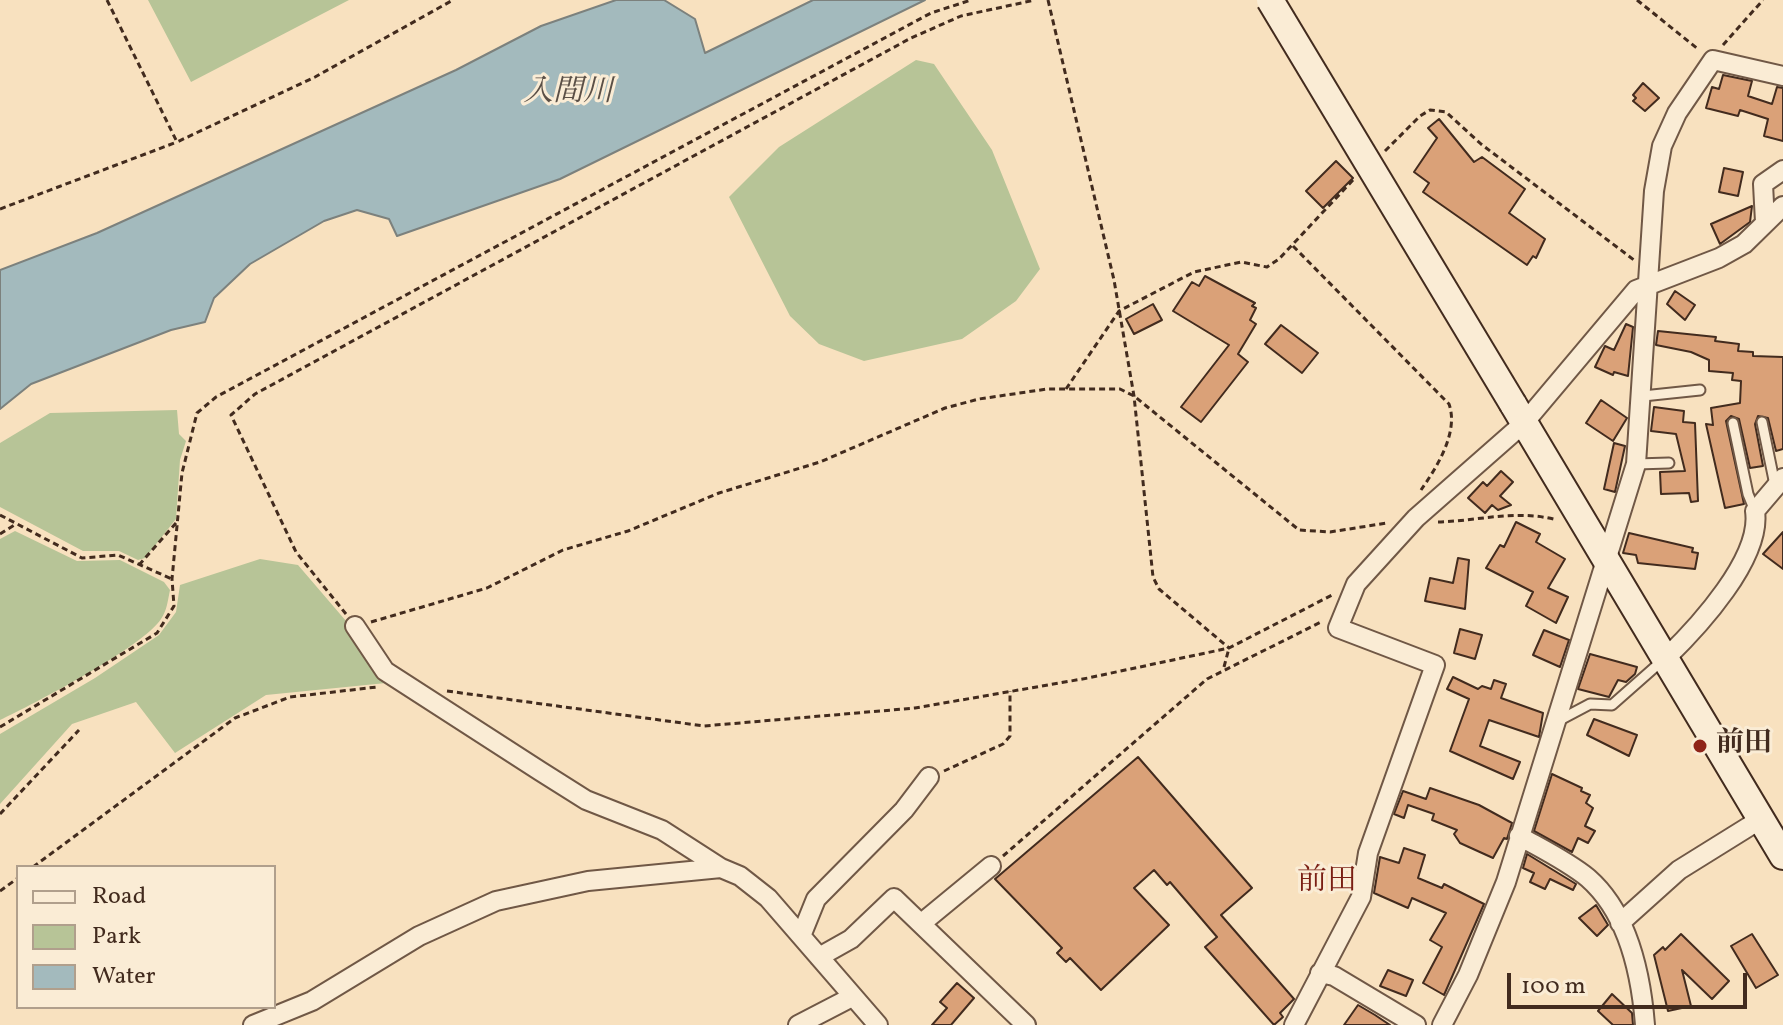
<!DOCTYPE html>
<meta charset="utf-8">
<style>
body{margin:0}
#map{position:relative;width:1783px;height:1025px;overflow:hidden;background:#f8e1bf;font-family:Vollkorn,serif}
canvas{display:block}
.legend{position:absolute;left:16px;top:865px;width:260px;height:144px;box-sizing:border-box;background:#faecd5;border:2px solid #b09f8c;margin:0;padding:10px 14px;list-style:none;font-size:24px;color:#422b1e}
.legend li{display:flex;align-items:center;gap:16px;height:40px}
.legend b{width:40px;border:2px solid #b09f8c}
.scale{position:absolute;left:1507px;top:973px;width:240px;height:36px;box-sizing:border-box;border:4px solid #422b1e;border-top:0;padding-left:10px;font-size:24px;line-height:28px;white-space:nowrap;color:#422b1e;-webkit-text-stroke:6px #faecd5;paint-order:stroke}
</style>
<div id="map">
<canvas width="1783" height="1025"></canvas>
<ul class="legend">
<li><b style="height:10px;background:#faecd5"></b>Road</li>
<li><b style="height:22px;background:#b7c497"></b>Park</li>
<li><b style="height:22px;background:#a3babd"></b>Water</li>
</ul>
<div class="scale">100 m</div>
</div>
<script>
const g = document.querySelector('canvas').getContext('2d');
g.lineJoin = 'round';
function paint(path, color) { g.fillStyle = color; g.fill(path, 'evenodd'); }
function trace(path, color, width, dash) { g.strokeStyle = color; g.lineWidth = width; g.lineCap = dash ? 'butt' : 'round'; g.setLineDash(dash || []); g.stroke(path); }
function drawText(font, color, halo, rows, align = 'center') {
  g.font = font + ' Vollkorn,"Noto Serif JP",serif'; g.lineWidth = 6; g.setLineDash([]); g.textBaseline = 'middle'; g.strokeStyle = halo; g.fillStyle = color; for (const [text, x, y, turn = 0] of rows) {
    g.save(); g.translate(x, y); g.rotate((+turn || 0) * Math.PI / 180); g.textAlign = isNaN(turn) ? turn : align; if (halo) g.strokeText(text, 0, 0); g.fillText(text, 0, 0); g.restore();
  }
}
paint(new Path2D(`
 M148 0H349L191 82Z
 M916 60 934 64 992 150 1040 269 1016 301 962 339 864 361 819 344 790 316 729 197 779 147Z
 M177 410 179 434 186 441 180 460 176 519 145 558 138 560 119 551H83L0 507V443L50 413Z
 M15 531 77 561 120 560 164 582 170 590C168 599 167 611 161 619 143 647 34 704 0 720V539Z
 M260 559 298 565 352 628 386 683 266 695 175 753 136 702 72 724 0 804V734L95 678 159 635 176 612 180 585Z`), '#b7c497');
const water = new Path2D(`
 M616 0H664L695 19 705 53 813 0H925L560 179 397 236 389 219 357 210 324 221 250 264 214 298 205 322 171 330 31 384 0 409V270L97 233 456 70 541 26Z`);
paint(water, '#a3babd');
trace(water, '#7c817d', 2);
const building = new Path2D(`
 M1723 75 1752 81 1748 96 1772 104 1777 87 1783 88V141L1764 136 1768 119 1740 110 1738 116 1706 108 1712 87 1719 89Z
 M1643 83 1659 98 1645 111 1633 101 1636 98 1633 95Z
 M1439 119 1474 162 1482 157 1525 189 1509 213 1545 239 1536 258 1533 256 1527 265 1423 192 1429 183 1414 172 1437 138 1428 128Z
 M1336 161 1353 178 1323 208 1306 191Z
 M1724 168 1743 172 1738 196 1719 192Z
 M1752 206 1750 222 1720 244 1711 224Z
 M1205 276 1255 303 1252 306 1256 308 1250 320 1256 324 1238 354 1248 362 1201 422 1181 407 1229 345 1173 311 1192 282 1199 286Z
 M1675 291 1695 305 1685 320 1667 304Z
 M1153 304 1162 320 1134 334 1126 319Z
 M1626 324 1633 327 1628 376 1614 372 1613 375 1595 367 1605 346 1614 350Z
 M1281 325 1318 353 1302 373 1265 344Z
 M1658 331 1716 337 1715 341 1739 344 1738 351 1753 352V356L1783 357V449L1776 451 1768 418 1758 416 1755 424 1763 466 1750 468 1739 419 1731 416 1726 421 1744 504 1725 508 1706 424 1713 425 1711 408 1740 403 1741 381 1732 380 1733 373 1709 371V360L1691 352 1656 345Z
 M1601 400 1627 418 1613 441 1586 423Z
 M1654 407 1684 411 1683 422 1695 423 1698 501 1691 502 1689 493 1661 494 1660 472 1685 471 1676 434 1651 431Z
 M1614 443 1625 446 1615 492 1604 489Z
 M1501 471 1513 482 1500 496 1511 505 1498 510 1492 505 1485 513 1468 498 1483 482 1487 486Z
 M1516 522 1540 534 1536 542 1565 559 1548 588 1568 597 1556 623 1526 606 1533 592 1486 568 1500 545 1504 547Z
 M1783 532V569L1763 554Z
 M1629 533 1693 548 1692 552 1698 553 1695 569 1638 563 1636 555 1623 553Z
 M1458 558 1469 560 1465 609 1425 601 1430 578 1453 583Z
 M1460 629 1482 635 1475 659 1454 653Z
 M1544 630 1569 640 1560 667 1533 655Z
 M1590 654 1637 667 1635 674 1626 682 1618 680 1609 697 1578 689Z
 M1453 677 1478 689 1482 686 1491 689 1494 680 1506 684 1501 698 1543 713 1539 737 1489 720 1480 746 1520 762 1513 779 1450 751 1469 699 1447 689Z
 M1594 719 1637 735 1629 756 1587 735Z
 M1138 757 1252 888 1221 915 1294 999 1280 1013 1283 1017 1274 1025 1205 947 1217 937 1170 882 1167 885 1154 870 1134 888 1169 925 1101 990 1070 958 1066 962 1057 953 1062 948 995 879Z
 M1552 774 1582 788 1581 791 1590 795 1586 803 1593 808 1585 826 1595 831 1588 843 1578 838 1572 852 1534 831Z
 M1430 788 1479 805 1512 823 1507 839 1504 838 1493 858 1460 843 1454 834 1457 830 1432 820 1434 814 1408 805 1404 818 1394 814 1403 791 1426 799Z
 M1404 848 1425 855 1418 878 1442 888 1444 884 1484 904 1444 995 1423 983 1442 947 1430 940 1446 913 1412 898 1408 908 1374 893 1380 857 1399 863Z
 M1527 854 1576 884 1573 890 1550 879 1545 889 1530 882 1534 873 1523 868Z
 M1596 905 1608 925 1597 936 1579 918Z
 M1681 934 1729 981 1712 999 1682 970 1691 1006 1668 1011 1654 955 1663 947 1665 950Z
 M1752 934 1778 975 1756 988 1731 946Z
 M1388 970 1413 980 1406 996 1380 986Z
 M957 983 974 998 951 1025H932L947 1008 940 1002Z
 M1612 994 1632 1013 1633 1025H1613L1598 1011Z
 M1358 1005 1375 1015 1390 1025H1344Z`);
paint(building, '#daa178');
trace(building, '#422b1e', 2);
const lane = new Path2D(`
 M1643 396 1700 390
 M1762 422 1775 485
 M1733 423 1748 494 1755 511
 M1636 464 1669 463
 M1556 722 1590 704 1612 705 1663 660`);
const street = new Path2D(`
 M1765 222 1763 184 1783 170
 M355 626 385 671 540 771 586 800 662 830 721 868 740 876 768 898 878 1025
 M1666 658C1698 627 1762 558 1755 511L1783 478
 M1519 836C1542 849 1567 861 1588 878 1628 913 1641 974 1645 1025
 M923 922 991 866
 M1620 923 1679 870 1761 819
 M801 936 816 899 904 810 929 777
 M819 957 851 939 894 898 1026 1025
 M1320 973 1334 976 1416 1025
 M253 1025 312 1001 419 936 496 901 588 881 721 868
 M798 1025 852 997
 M1294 1025 1361 897 1368 853 1435 665 1338 628 1356 584 1416 518 1524 423 1636 290 1719 258 1744 244 1783 206
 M1442 1025 1468 975 1506 882 1636 464 1654 191 1662 146 1677 113 1713 60 1783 76`);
const secondary = new Path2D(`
 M1513 404 1783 856`);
trace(lane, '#705846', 13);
trace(street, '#705846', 22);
trace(secondary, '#422b1e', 30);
trace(new Path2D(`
 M107 0 177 142 315 77 453 0
 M1048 0 1114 280 1134 396 1153 577 1159 589 1229 648
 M1637 0 1698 49
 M1723 45 1763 0
 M1385 151 1420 116 1430 110 1446 112 1481 144 1634 260
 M0 209 177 142
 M1293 246 1449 404C1459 432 1437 467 1421 490
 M1066 389 1119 311 1194 272 1241 262 1267 267 1279 259 1353 180
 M0 515 82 558 118 555 172 579
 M1438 522C1479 521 1516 509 1557 520
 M0 534 16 524
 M139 565 176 523
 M346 614 296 552 231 415 255 394 911 38 961 16 1035 0
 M371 622 487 588 563 550 628 531 719 493 820 462 945 408 979 399 1047 389H1120L1134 396 1299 530 1330 532 1387 523
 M1224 667 1229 648
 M447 691 704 726 915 708 1088 678 1229 648 1334 594
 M0 727 157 633 174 606 172 579 182 473 197 413 216 397 931 13 971 0
 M944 771 1003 744 1010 736V691
 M0 814 79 730
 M1003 856 1207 679 1323 621
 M33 867 235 718 290 697 377 687
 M0 891 18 878`), '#422b1e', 3, [6, 4]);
trace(lane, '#faecd5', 9);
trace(street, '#faecd5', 18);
trace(secondary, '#faecd5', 26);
const secondaryBridge = new Path2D(`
 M1270 0 1513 404`);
trace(secondaryBridge, '#422b1e', 30, []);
trace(secondaryBridge, '#faecd5', 26);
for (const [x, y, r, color] of [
 [1700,746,8,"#8f2418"]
]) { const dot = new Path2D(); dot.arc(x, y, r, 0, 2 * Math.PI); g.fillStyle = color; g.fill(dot); trace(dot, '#faecd5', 3); }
drawText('bold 28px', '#422b1e', '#faecd5', [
 ["前田",1716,746]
], 'left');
drawText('italic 30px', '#5a4f46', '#faecd5', [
 ["入間川",568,94]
]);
drawText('30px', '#7a1f14', '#faecd5', [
 ["前田",1327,883]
]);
</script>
